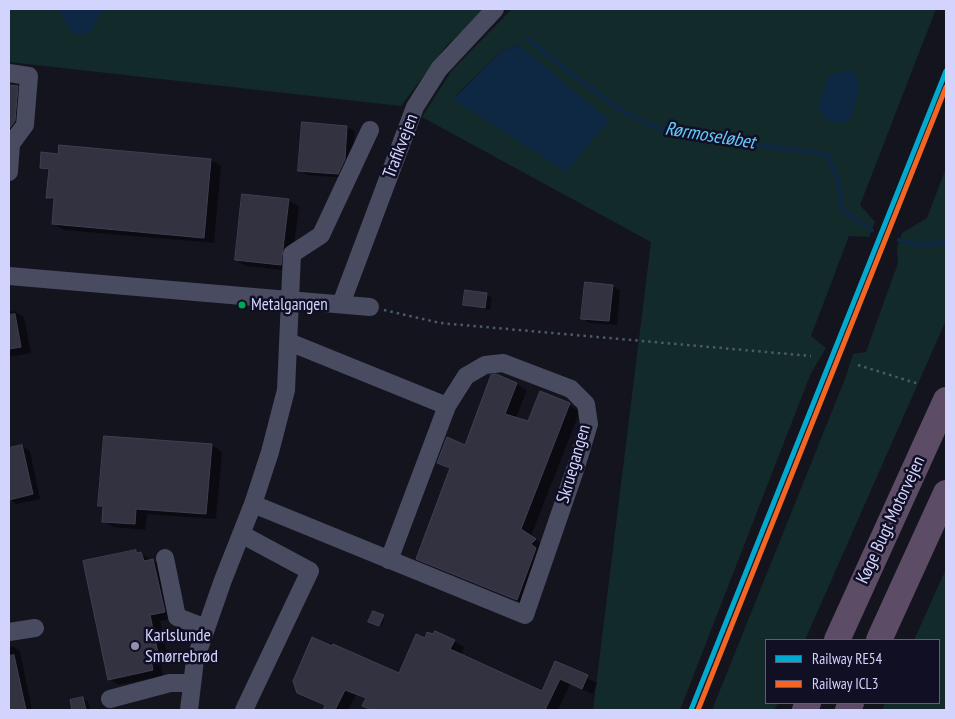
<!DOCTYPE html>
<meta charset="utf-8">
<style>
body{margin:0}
#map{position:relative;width:955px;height:719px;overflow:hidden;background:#14141f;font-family:"PT Sans Narrow",sans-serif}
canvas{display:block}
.frame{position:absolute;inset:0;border:10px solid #d3d4fe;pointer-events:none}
.legend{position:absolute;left:765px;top:639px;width:175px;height:65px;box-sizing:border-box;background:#100f24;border:1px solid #5e5e7b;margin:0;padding:6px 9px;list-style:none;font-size:15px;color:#d3d4fe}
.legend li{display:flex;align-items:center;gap:10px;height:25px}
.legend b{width:25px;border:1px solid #5e5e7b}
</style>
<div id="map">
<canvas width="955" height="719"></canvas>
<div class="frame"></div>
<ul class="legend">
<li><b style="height:6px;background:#00a9ce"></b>Railway RE54</li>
<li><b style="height:6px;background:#f26522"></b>Railway ICL3</li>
</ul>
</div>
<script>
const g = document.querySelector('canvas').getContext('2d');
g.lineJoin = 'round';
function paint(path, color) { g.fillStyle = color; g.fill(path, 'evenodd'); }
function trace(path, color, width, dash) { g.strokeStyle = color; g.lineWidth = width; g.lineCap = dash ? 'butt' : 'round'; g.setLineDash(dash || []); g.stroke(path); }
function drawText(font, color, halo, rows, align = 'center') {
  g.font = font + ' "PT Sans Narrow",sans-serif'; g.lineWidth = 5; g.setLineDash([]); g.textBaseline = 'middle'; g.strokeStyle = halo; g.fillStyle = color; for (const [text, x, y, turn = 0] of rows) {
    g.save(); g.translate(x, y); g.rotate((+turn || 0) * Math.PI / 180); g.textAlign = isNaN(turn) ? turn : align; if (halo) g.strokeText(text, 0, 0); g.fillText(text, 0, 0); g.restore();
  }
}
paint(new Path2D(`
 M9 9H488L446 46 401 106 9 62Z
 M512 9H936L860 205 875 222 869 237 849 236 811 336 826 348 811 373 680 710H593L651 242 422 117 452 70ZM519 45 453 98 502 51Z
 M946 168V320L805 640H766V703H778L774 710H712L845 379 853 354 866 352 898 263 897 248 902 233 927 218Z
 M946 569V710H882L885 703H939V640H914Z`), '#122a29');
paint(new Path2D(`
 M60 9H105L99 15 90 33H72L59 11Z
 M519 45 609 120 566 172 453 99 502 51Z
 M840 71 855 72 860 84 852 116 845 124 826 120 818 107 829 76Z`), '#0e2742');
paint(new Path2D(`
 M9 87H17L28 93 20 132H9Z
 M303 123 347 127 355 131 352 164 346 178 307 175 299 170Z
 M211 160 221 166 214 243 64 230 53 224 55 201 48 197 50 172 41 167Z
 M288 200 299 206 291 271 246 266 236 260Z
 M612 286 620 290 617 325 590 323 582 318Z
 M487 295 492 298 490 310 469 307 464 304Z
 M14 311 24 317 31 353 9 357V312Z
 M496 376 517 384 527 390 516 418 529 422 569 405 580 411 531 536 545 546 528 605 428 564 417 558 451 469 438 462 466 446Z
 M212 445 222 452 216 519 147 514 145 530 114 527 103 521 104 507 100 505Z
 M22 446 30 451 40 499 16 504 9 499V449Z
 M135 551 163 566 175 618 160 621 168 658 160 660 163 676 119 685 109 679Z
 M374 612 385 618 381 626 371 622Z
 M425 640 454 641 464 647 461 655 542 692 555 663 597 683 593 694 570 684 558 710H368L367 699 356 695 348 710H324L326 706 298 692 399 675Z
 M12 646 20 651 32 710H9V647Z
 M83 699 88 701 90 710H74L72 701Z`), '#0007');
trace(new Path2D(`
 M527 38 585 84 624 112 657 128 716 139 826 154 838 179 842 210 872 230
 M899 240 919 245 946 242`), '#0e2742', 4.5);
const building = new Path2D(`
 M9 85 18 86 15 121 9 129Z
 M302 122 347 126 345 159 338 174 298 171Z
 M59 145 211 159 204 238 52 224 54 198H46L49 169 40 168 41 152 58 154Z
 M242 194 289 199 281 265 235 260Z
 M585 282 613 285 609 321 581 319Z
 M465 290 487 293 485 308 463 305Z
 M15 314 21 347 9 349V315Z
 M496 374 517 383 505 414 528 421 540 391 570 403 521 529 536 539 531 544 536 548 517 600 416 559 450 468 437 463 447 437 465 445 491 375Z
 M104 436 212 444 206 514 136 509 135 524 102 522 103 506H98Z
 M22 445 33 494 9 500V448Z
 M136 550V553L141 552 144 561 153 559 165 612 150 615 158 653 150 654 153 670 108 680 83 561Z
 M373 611 384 615 379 626 368 622Z
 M435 631 455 640 450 649 542 691 555 661 588 675 582 689 560 679 545 710H372L362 706 366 698 345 690 335 710H323L325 705 297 693 293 681 312 637 332 646 333 644 399 673 416 634 425 638 427 632 433 634Z
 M14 655 26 710H9V656Z
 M83 697 86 710H72L70 700Z`);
paint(building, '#323241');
trace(building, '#3f3f53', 1);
trace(new Path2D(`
 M384 310 440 323 811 356
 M858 365 919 384`), '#4a5b65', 2.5, [2.5, 4]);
trace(new Path2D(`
 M9 73 29 76 25 125 11 144 9 172
 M9 276 370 307
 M341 304 415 107 439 69 495 9
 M289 342 447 406
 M253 504 525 615 576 467 589 424 586 404 571 389 503 363 485 365 466 376 447 406 389 560
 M241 534 310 571 244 710
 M165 558 177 617 206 628
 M9 632 35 628
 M110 699 170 683H192
 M189 710 195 660 223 580 253 504 270 452 286 390 292 254 321 235 370 130`), '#494b60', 18);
trace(new Path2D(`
 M837 640 946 400
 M879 640 946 493
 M805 710 808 703
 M848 710 851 703`), '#5d4c65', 26);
trace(new Path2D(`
 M691 710 946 71`), '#00a9ce', 5);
trace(new Path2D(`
 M698 710 946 87`), '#f26522', 5);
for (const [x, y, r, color] of [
 [242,305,4.5,"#00a651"],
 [135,646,5,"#9091b0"]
]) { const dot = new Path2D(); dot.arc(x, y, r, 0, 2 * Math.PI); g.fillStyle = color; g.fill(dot); trace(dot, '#100f24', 2); }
drawText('17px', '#d3d4fe', '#100f24', [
 ["Metalgangen",251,305]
], 'left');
drawText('18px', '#d3d4fe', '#100f24', [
 ["Trafikvejen",401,146,-69],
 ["Skruegangen",574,464,-74],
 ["Køge Bugt Motorvejen",891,520,-65]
]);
drawText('18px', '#d3d4fe', '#100f24', [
 ["Karlslunde",145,636],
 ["Smørrebrød",145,657]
], 'left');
drawText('italic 19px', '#63cafd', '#100f24', [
 ["Rørmoseløbet",710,136,9]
]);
</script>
